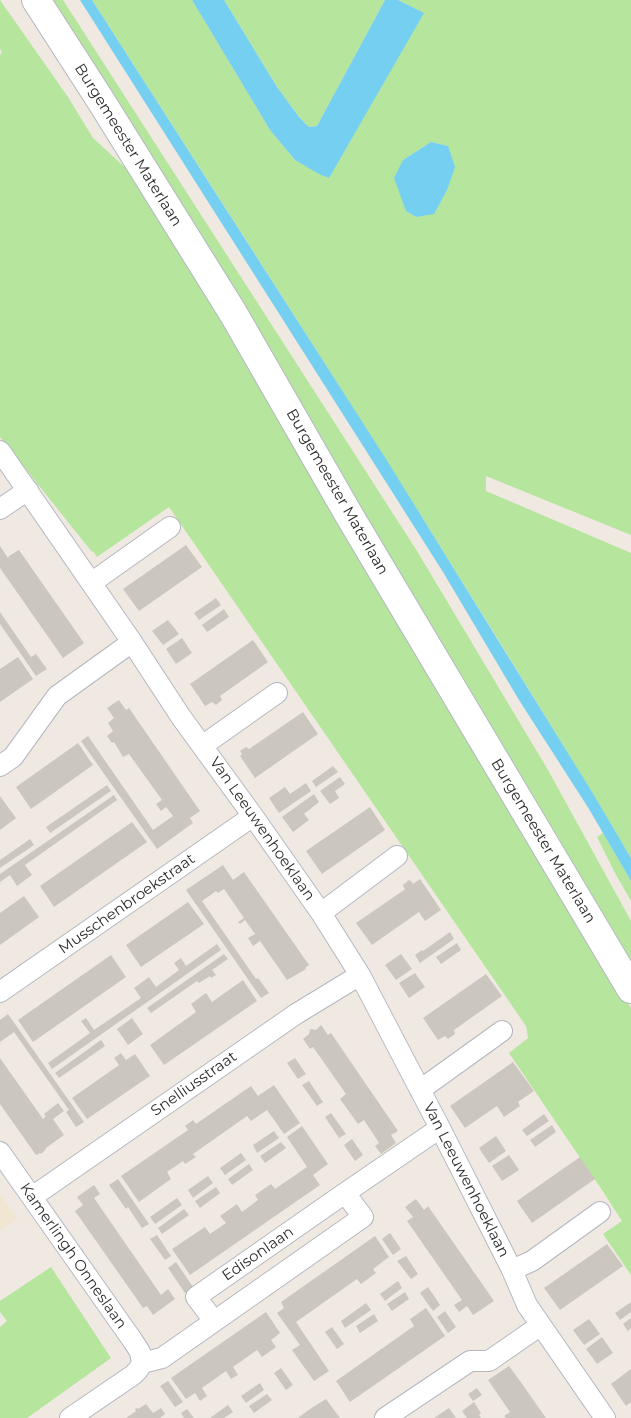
<!DOCTYPE html>
<style>
body{margin:0}
canvas{display:block;background:#efe9e1}
</style>
<canvas width="631" height="1418"></canvas>
<script>
const g = document.querySelector('canvas').getContext('2d');
g.lineJoin = 'round';
function paint(path, color) { g.fillStyle = color; g.fill(path, 'evenodd'); }
function trace(path, color, width, dash) { g.strokeStyle = color; g.lineWidth = width; g.lineCap = dash ? 'butt' : 'round'; g.setLineDash(dash || []); g.stroke(path); }
function drawText(font, color, halo, rows, align = 'center') {
  g.font = font + ' Montserrat,sans-serif'; g.lineWidth = 5; g.setLineDash([]); g.textBaseline = 'middle'; g.strokeStyle = halo; g.fillStyle = color; for (const [text, x, y, turn = 0] of rows) {
    g.save(); g.translate(x, y); g.rotate((+turn || 0) * Math.PI / 180); g.textAlign = isNaN(turn) ? turn : align; if (halo) g.strokeText(text, 0, 0); g.fillText(text, 0, 0); g.restore();
  }
}
paint(new Path2D(`
 M0 1194 18 1219 0 1231Z`), '#f0e6d1');
paint(new Path2D(`
 M0 0 68 97 93 138 141 182 631 1008V1275L603 1234 622 1221 604 1193 509 1053 528 1038 526 1026 169 507 97 557 93 551 92 552 0 437V55L2 52 0 49Z
 M48 0H63L417 551 548 770 631 921V970Z
 M92 0H192L270 130 295 160 423 13 398 0H631V535L486 476V491L631 553V858C458 568 274 284 92 0ZM431 142 448 146 416 217 406 211 403 160Z
 M224 0H385L317 126 309 127 299 117 277 87Z
 M603 833 631 881V901L615 873 597 837Z
 M51 1267 111 1358 27 1418H0V1327L7 1321 0 1312V1301Z`), '#b6e59e');
paint(new Path2D(`
 M80 0H92L386 459 592 792 631 858V881L589 809 519 700 443 572Z
 M192 0H224L277 87 299 117 309 127 317 126 385 0H398L424 13 329 178 319 174 295 160 270 130Z
 M431 142 448 146 455 167 447 190 434 214 416 217 406 211 394 178 403 160Z`), '#75cff0');
paint(new Path2D(`
 M186 545 202 567 139 611 123 589Z
 M0 546 8 558 9 556 19 550 84 643 63 658 0 568Z
 M216 598 221 605 199 620 194 613Z
 M224 609 229 617 207 632 202 625Z
 M0 612 31 657 36 654 47 669 36 676 0 624Z
 M168 620 179 634 163 645 152 631Z
 M182 638 192 653 176 664 166 649Z
 M253 640 268 662 220 696 222 700 216 705 212 702 205 706 190 684Z
 M18 657 33 679 0 702V669Z
 M119 700 126 710 129 708 200 811 190 818 193 823 157 849 81 741 88 736 153 830 173 816 166 807 161 811 156 804 162 800 129 754 123 757 114 742 112 743 107 736 113 731 108 723 114 718 107 708Z
 M303 712 318 734 255 778 240 756 242 754 240 751 246 747 249 749Z
 M78 743 93 765 31 809 16 787Z
 M333 766 338 772 316 787 312 781Z
 M340 777 345 784 335 791 339 798 330 804 320 791Z
 M306 783 311 791 279 813 269 798 285 787 290 794Z
 M107 785 111 791 50 833 46 827Z
 M314 794 319 802 304 814 309 820 293 832 282 817Z
 M114 795 117 800 25 865 32 875 17 886 10 875 0 882V874Z
 M0 796 16 818 0 830Z
 M370 807 385 830 322 874 306 851Z
 M132 822 147 842 54 907 40 886Z
 M30 839 34 845 0 868V860Z
 M223 865 233 880 244 872 309 965 305 968 306 969 287 980 260 941 253 946 248 938 255 934 245 920 240 924 238 922 244 918 224 889 218 893 216 891 212 894 202 901 256 979 258 978 269 993 261 998 186 890Z
 M420 879 441 910 425 921 419 912 372 945 356 923 404 890 405 889 403 886V885L409 880 411 881 413 884Z
 M24 896 39 917 0 945V913Z
 M188 902 204 924 141 967 126 945Z
 M450 932 454 939 420 963 415 955 422 950 423 951Z
 M457 943 461 950 441 964 436 957Z
 M217 944 221 950 52 1069 48 1063 90 1033 81 1021 86 1018 94 1030 141 998 134 988 149 977 156 987 179 970 174 963 181 958 186 966Z
 M224 954 228 959 212 970 216 975 211 978 210 976 199 983 197 981 151 1013 147 1008Z
 M401 954 412 969 396 980 385 965Z
 M111 955 126 977 33 1042 18 1020Z
 M415 973 425 987 409 998 399 983Z
 M486 974 502 996 454 1030 455 1034 448 1039 445 1036 438 1040 423 1018Z
 M243 980 257 1001 164 1065 150 1045 196 1012 191 1004 206 993 212 1002Z
 M8 1014 84 1122 76 1127 66 1112 69 1110 14 1032 0 1042V1020Z
 M132 1018 143 1034 128 1045 117 1029Z
 M321 1025 328 1035 331 1033 398 1131 391 1135 396 1143 381 1154 375 1146 379 1143 364 1120 358 1124 340 1099 346 1094 313 1047 310 1049 303 1039 309 1034 310 1029 316 1030Z
 M101 1040 105 1046 59 1078 55 1073Z
 M121 1053 126 1060 135 1054 150 1076 87 1119 72 1098 119 1065 114 1058Z
 M0 1058 43 1119 46 1116 44 1114 58 1103 64 1111 53 1119 64 1135 46 1148V1149L41 1154 40 1153 36 1155 0 1104Z
 M295 1058 306 1074 298 1079 287 1063Z
 M513 1062 534 1091 518 1102 520 1106 504 1117 497 1106 465 1128 450 1106Z
 M309 1081 323 1102 317 1106 302 1085Z
 M274 1085 300 1123 284 1134 267 1110 251 1121 247 1116 193 1154 196 1157 185 1164 183 1161 167 1172 171 1179 139 1202 121 1176 188 1130 185 1126 193 1120 196 1124 251 1086 258 1096Z
 M331 1113 346 1134 339 1138 325 1117Z
 M544 1114 549 1121 527 1136 522 1130Z
 M552 1125 556 1132 535 1147 530 1140Z
 M302 1126 328 1164 313 1175 320 1185 190 1275 172 1249 205 1227 210 1234 226 1223 220 1216 237 1204 242 1212 258 1200 255 1195 271 1184 275 1189 307 1167 287 1137Z
 M274 1131 279 1138 257 1153 253 1145Z
 M496 1136 506 1151 489 1163 479 1148Z
 M352 1139 363 1155 355 1161 344 1145Z
 M281 1142 286 1148 265 1163 260 1156Z
 M241 1153 246 1160 225 1175 220 1168Z
 M509 1155 519 1170 502 1181 492 1166Z
 M580 1157 595 1179 532 1223 517 1201Z
 M249 1164 253 1170 232 1185 228 1179Z
 M208 1176 213 1183 193 1198 188 1190Z
 M118 1179 149 1224 142 1228 128 1207 126 1209 109 1185Z
 M94 1185 100 1194 94 1198 161 1295 168 1289 175 1299 153 1315 147 1306 143 1308 75 1211 83 1205 77 1197Z
 M216 1187 220 1193 200 1208 195 1201Z
 M177 1198 182 1205 155 1224 150 1217Z
 M416 1199 424 1210 428 1206 494 1301 473 1315 467 1306 459 1312 454 1305 462 1300 407 1221 413 1217 405 1207Z
 M184 1209 189 1215 162 1234 158 1228Z
 M390 1233 401 1249 393 1255 382 1239Z
 M157 1235 171 1256 165 1260 150 1239Z
 M375 1236 389 1257 373 1269 376 1273 361 1284 357 1279 296 1322 329 1371 314 1381 292 1350 300 1345 277 1313 284 1308 281 1302Z
 M607 1244 623 1266 560 1310 544 1288Z
 M406 1256 418 1274 411 1279 397 1261Z
 M176 1262 193 1287 185 1293 168 1268Z
 M398 1281 402 1288 385 1301 380 1294Z
 M428 1287 440 1305 433 1311 420 1293Z
 M405 1292 409 1299 392 1311 387 1304Z
 M631 1302V1312L620 1320 615 1313Z
 M366 1303 371 1310 345 1328 341 1321Z
 M426 1308 445 1336 350 1402 336 1381 414 1326 410 1319Z
 M445 1311 456 1327 448 1333 437 1317Z
 M266 1312 280 1333 271 1340 276 1347 262 1357 257 1350 233 1367 238 1375 231 1379 226 1371 202 1388 207 1396 200 1401 195 1393 186 1399 171 1378Z
 M374 1314 378 1321 360 1333 356 1326Z
 M631 1318V1328L628 1331 623 1324Z
 M589 1319 600 1334 584 1345 573 1330Z
 M332 1327 344 1344 337 1349 325 1332Z
 M602 1337 613 1353 597 1364 586 1349Z
 M509 1366 520 1381 546 1418H506L504 1416 510 1412 488 1380Z
 M281 1368 293 1385 286 1390 274 1373Z
 M631 1369V1402L626 1406 611 1384Z
 M168 1381 183 1402 175 1407 160 1386Z
 M260 1383 264 1390 246 1403 241 1396Z
 M477 1388 482 1395 473 1401 468 1394Z
 M267 1394 272 1400 254 1413 249 1406Z
 M326 1399 340 1418H298L310 1409Z
 M474 1402 481 1413 479 1415 481 1418H467L462 1411Z
 M146 1404 153 1413 161 1408 165 1414 160 1418H126L136 1411 135 1409 137 1408 138 1409Z
 M228 1405 233 1412 224 1418H210Z
 M449 1408 456 1418H434Z
 M187 1409 194 1418H184L181 1413Z`), '#cbc7bf');
const minor = new Path2D(`
 M0 451 132 642 181 717 253 816 321 913 360 975 440 1128 512 1270 527 1305 605 1418
 M0 509 28 490
 M91 583 170 527
 M202 746 277 693
 M0 766 13 757 57 696 132 642
 M321 913 397 856
 M0 992 253 816
 M420 1090 502 1031
 M0 1152 133 1341 140 1352 142 1363
 M32 1197 296 1014 360 975
 M512 1270 532 1261 600 1212
 M214 1321 196 1297 345 1193
 M70 1418 133 1375 138 1370 142 1363 162 1358 363 1217 345 1193 440 1128
 M385 1418 470 1361H489L541 1325`);
const secondary = new Path2D(`
 M36 0 101 101 233 313 349 515 631 989`);
trace(minor, '#b4b7c1', 22);
trace(secondary, '#b4b7c1', 30);
trace(minor, '#fff', 20);
trace(secondary, '#fff', 28);
drawText('15px', '#2e2e2e', '#fff', [
 ["Burgemeester Materlaan",128,145,58],
 ["Burgemeester Materlaan",337,492,60],
 ["Van Leeuwenhoeklaan",262,829,55],
 ["Burgemeester Materlaan",543,841,59],
 ["Musschenbroekstraat",127,904,-35],
 ["Snelliusstraat",194,1084,-35],
 ["Van Leeuwenhoeklaan",466,1180,63],
 ["Edisonlaan",258,1254,-35],
 ["Kamerlingh Onneslaan",73,1256,55]
]);
</script>
